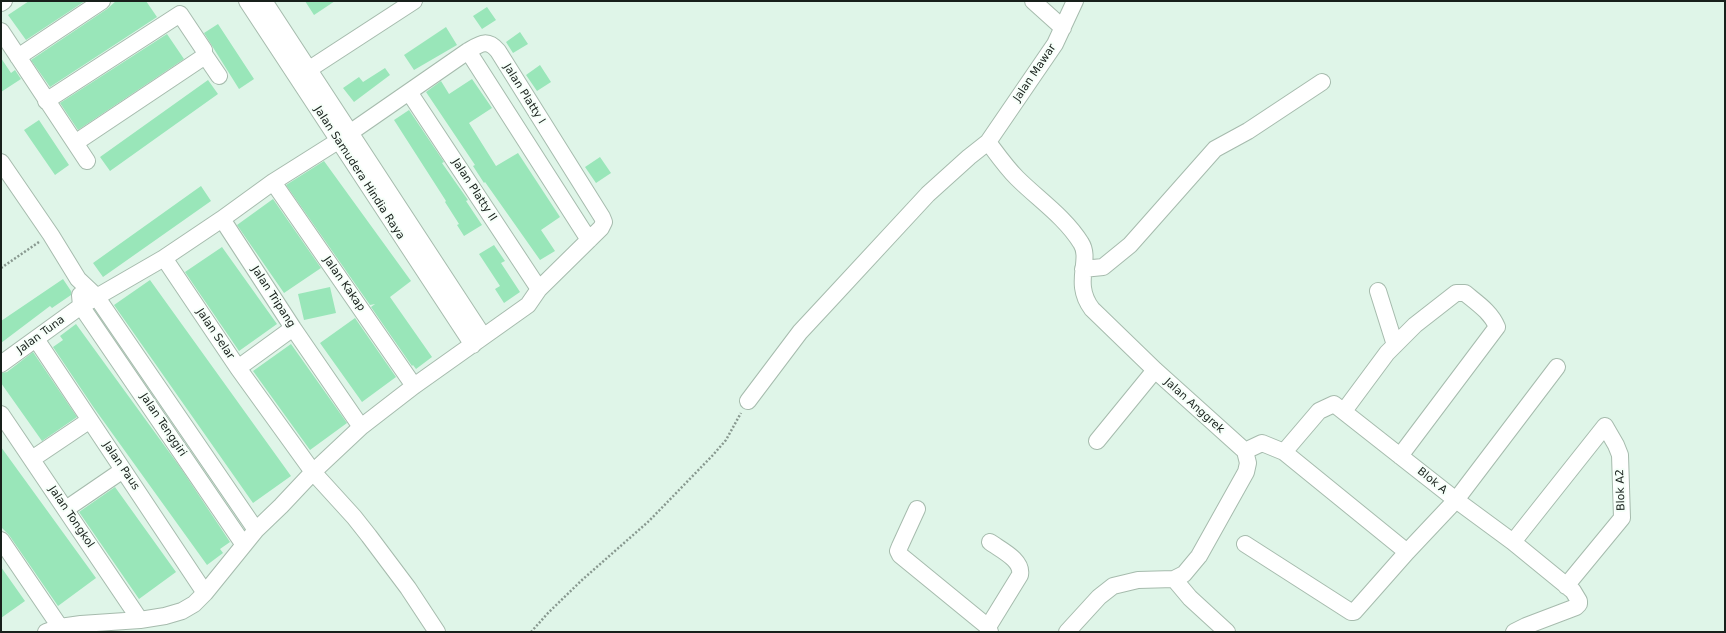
<!DOCTYPE html>
<html>
<head>
<meta charset="utf-8">
<style>
	body { margin:0 }
	#map { position:relative; width:1726px; height:633px; overflow:hidden; background:#dff5e8; font-family:"DejaVu Sans",sans-serif }
	canvas { display:block }
	.frame { position:absolute; inset:0; border:2px solid #18201b; pointer-events:none }
</style>
</head>
<body>
<div id="map">
<canvas width="1726" height="633"></canvas>
<div class="frame"></div>
</div>
<script>
const g = document.querySelector('canvas').getContext('2d');
g.lineJoin = 'round';
function fill(path, color) { g.fillStyle = color; g.fill(path, 'evenodd'); }
function strokePath(path, color, width, dash) { g.strokeStyle = color; g.lineWidth = width; g.lineCap = dash ? 'butt' : 'round'; g.setLineDash(dash || []); g.stroke(path); }
function label(font, color, halo, rows, align = 'center') {
  g.font = font + ' "DejaVu Sans",sans-serif'; g.lineWidth = 4; g.setLineDash([]); g.textBaseline = 'middle'; g.strokeStyle = halo; g.fillStyle = color; for (const [text, x, y, turn = 0] of rows) {
    g.save(); g.translate(x, y); g.rotate((+turn || 0) * Math.PI / 180); g.textAlign = isNaN(turn) ? turn : align; if (halo) g.strokeText(text, 0, 0); g.fillText(text, 0, 0); g.restore();
  }
}
const building = new Path2D(`
	M29,1H85L26,40L8,15Z
	M116,1H146L157,17L50,87L31,60L107,9Z
	M305,1H335L314,15Z
	M487,7L496,20L482,29L473,16Z
	M218,24L254,79L239,89L204,33Z
	M446,27L457,45L414,70L404,55Z
	M520,32L528,44L513,53L506,42Z
	M167,34L184,59L78,130L60,103Z
	M1,58L11,73L15,70L21,79L1,92Z
	M540,65L551,82L537,91L526,75Z
	M385,68L390,75L354,102L343,88L359,77L363,82Z
	M472,79L492,108L469,123L496,166L518,153L560,217L541,230L555,251L540,260L485,182L484,183L473,166L475,165L426,92L441,81L449,94Z
	M208,80L218,94L110,171L100,157Z
	M409,110L444,162L442,163L468,200L466,201L482,225L464,236L457,225L459,224L445,202L446,201L394,120Z
	M39,120L69,165L55,175L24,130Z
	M600,157L611,173L596,183L585,167Z
	M324,161L411,281L390,297L432,357L416,369L413,365L412,366L371,307L375,304L370,305L286,185Z
	M201,186L211,201L103,277L93,263Z
	M273,199L321,268L284,293L237,225Z
	M494,245L505,261L501,263L520,292L504,303L495,289L500,286L479,254Z
	M222,247L277,324L239,351L185,272Z
	M63,279L71,291V295L52,308L50,306L1,343V321Z
	M150,280L291,476L253,503L114,305Z
	M330,287L336,313L304,320L298,294Z
	M355,318L396,377L362,402L320,343Z
	M76,324L180,467L230,542L220,549L223,553L207,565L94,408L53,347L63,340L60,336Z
	M291,344L347,423L310,450L253,371Z
	M33,352L77,417L42,441L1,383V373L7,372Z
	M1,447L96,578L58,606L9,535L1,527Z
	M115,487L176,572L139,599L79,512Z
	M1,567L25,601L1,618Z`);
const path = new Path2D(`
	M1,268L39,242
	M531,632L548,613L582,580L649,521L713,455L726,440L741,413`);
const minor = new Path2D(`
	M247,1L473,345
	M264,1L483,336
	M1033,1L1063,28
	M1,3L4,1
	M1,31L87,161
	M468,51L589,240
	M204,54L219,76
	M18,57L102,1
	M300,77L308,70L414,1
	M409,92L539,289
	M46,101L180,14L204,50V54L202,58L75,143
	M988,142C997,154 1006,167 1017,178C1038,199 1065,217 1081,243C1092,260 1072,283 1092,309L1155,370L1245,451L1248,463L1246,472L1199,556L1184,574L1174,579L1138,580L1113,586L1099,597L1067,632
	M1,162L51,235L78,279L96,296L256,530
	M273,182L414,386
	M164,258L222,219
	M1083,269L1103,267L1130,245L1215,149L1248,131L1322,82
	M1378,291L1395,345
	M80,295L81,306L244,545
	M36,339L205,593
	M1,364L81,306L164,258L238,368L313,472L354,517L369,536L408,588L437,632
	M238,368L293,328
	M748,401L800,332L827,303L928,194L969,157L988,142L1055,44L1075,1
	M1344,411L1387,353L1415,325L1456,293H1465C1477,303 1491,312 1497,327L1400,456
	M1,414L140,620
	M1097,441L1155,370
	M1245,451L1262,443L1284,452L1407,552
	M1284,452L1319,411L1334,404L1456,500L1513,542L1573,591L1579,601V604L1576,607L1526,626L1514,632
	M32,459L90,420
	M66,509L123,470
	M917,509L900,546L898,551L900,555L988,627
	M1,540L60,627
	M990,542C1001,550 1023,560 1020,575L988,627L990,632
	M1513,542L1605,426L1616,445L1620,455L1622,518L1566,586
	M1245,544L1351,612H1354L1407,552L1456,500L1557,367
	M1174,579L1190,598L1227,632
	M46,632L60,627L81,624L140,620L165,616L182,611L194,604L205,593L256,530L281,506L313,472L361,427L414,386L528,305L539,289L601,228L604,222L602,217L498,51C487,38 480,44 468,51L338,141L273,182L222,219L293,328L361,427`);
const streetNames = [
	["Jalan Mawar",1035,73,-56],
	["Jalan Platty I",524,94,58],
	["Jalan Samudera Hindia Raya",359,173,57],
	["Jalan Platty II",474,190,57],
	["Jalan Kakap",344,284,55],
	["Jalan Tripang",273,297,57],
	["Jalan Selar",215,334,56],
	["Jalan Tuna",41,335,-36],
	["Jalan Anggrek",1194,406,42],
	["Jalan Tenggiri",163,425,56],
	["Jalan Paus",121,466,56],
	["Blok A",1432,481,39],
	["Blok A2",1621,490,-92],
	["Jalan Tongkol",71,517,56]
];
fill(building, '#99e6b9');
strokePath(minor, '#a6bbad', 18);
strokePath(path, '#88988f', 2.5, [2, 2]);
strokePath(minor, '#fff', 16);
label('11px', '#18201b', '#f6fff9', streetNames);
</script>
</body>
</html>
